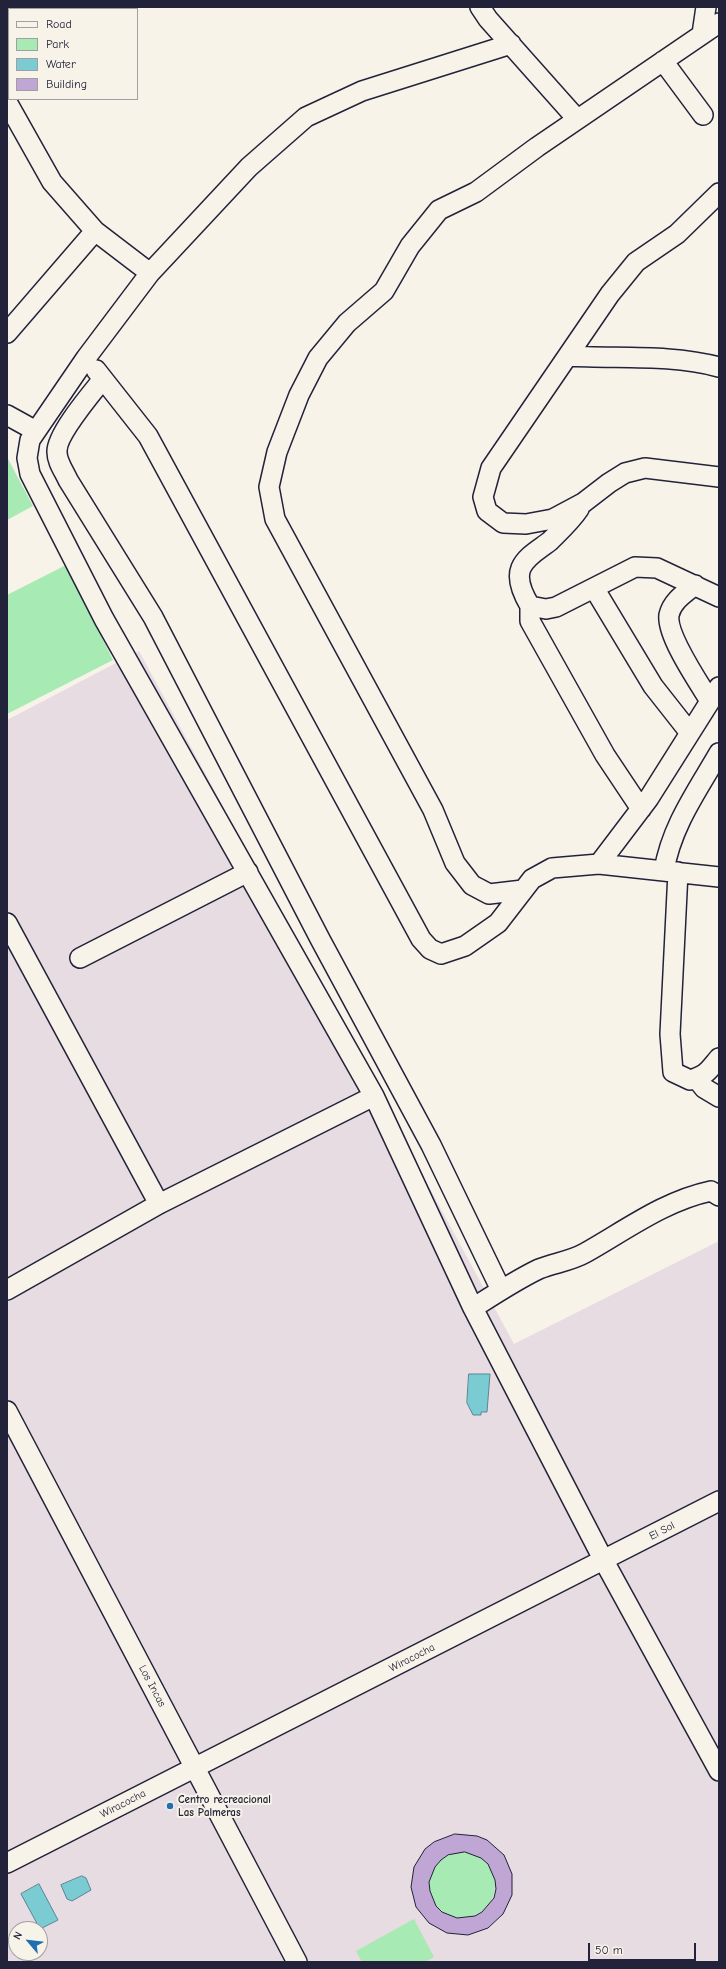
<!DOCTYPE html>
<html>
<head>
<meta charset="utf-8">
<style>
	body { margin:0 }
	#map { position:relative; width:726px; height:1969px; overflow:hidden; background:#f7f3e8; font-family:"Comic Neue",sans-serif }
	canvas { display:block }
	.frame { position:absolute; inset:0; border:8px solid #22223b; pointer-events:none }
	.legend { position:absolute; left:8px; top:8px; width:130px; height:92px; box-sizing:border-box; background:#f7f3e8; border:1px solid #a29fa3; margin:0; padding:5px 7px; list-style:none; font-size:12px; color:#22223b }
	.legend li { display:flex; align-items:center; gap:8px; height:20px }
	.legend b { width:20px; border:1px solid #a29fa3 }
	.north { position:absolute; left:8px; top:1921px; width:40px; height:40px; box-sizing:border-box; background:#f7f3e8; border:1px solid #a29fa3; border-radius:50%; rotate:298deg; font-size:11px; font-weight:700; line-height:16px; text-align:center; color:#22223b }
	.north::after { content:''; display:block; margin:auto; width:14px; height:18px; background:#1f6fb2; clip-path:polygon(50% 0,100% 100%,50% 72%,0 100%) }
	.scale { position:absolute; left:588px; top:1943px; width:108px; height:18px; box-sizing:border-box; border:2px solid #22223b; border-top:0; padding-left:5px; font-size:12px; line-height:14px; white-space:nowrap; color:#22223b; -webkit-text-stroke:3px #f7f3e8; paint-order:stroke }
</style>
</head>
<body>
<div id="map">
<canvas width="726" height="1969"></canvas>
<div class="frame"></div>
<ul class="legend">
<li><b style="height:5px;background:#f7f3e8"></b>Road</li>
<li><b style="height:11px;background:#a8eab4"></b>Park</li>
<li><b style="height:11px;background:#7acbd2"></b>Water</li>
<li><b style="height:11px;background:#c0a6d4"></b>Building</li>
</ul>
<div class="north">N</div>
<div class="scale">50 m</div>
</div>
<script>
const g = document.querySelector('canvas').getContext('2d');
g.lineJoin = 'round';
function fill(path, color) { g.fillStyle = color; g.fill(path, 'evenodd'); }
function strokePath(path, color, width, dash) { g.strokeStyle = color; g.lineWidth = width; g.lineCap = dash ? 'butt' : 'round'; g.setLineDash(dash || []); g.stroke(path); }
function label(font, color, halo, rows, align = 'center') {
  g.font = font + ' "Comic Neue",sans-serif'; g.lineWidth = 4; g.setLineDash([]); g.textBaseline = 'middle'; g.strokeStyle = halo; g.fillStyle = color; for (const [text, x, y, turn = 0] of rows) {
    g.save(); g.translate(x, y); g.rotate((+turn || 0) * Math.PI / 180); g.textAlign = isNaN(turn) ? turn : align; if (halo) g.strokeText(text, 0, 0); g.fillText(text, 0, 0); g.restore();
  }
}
const built = new Path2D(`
	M139,651L514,1344L719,1241V1962H7V720ZM16,1929H40V1953H16Z`);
const green = new Path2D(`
	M7,457L33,506L7,520Z
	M66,565L113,660L7,714V595Z
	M429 1885a33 33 0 1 1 66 0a33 33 0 1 1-66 0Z
	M414,1919L434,1957L425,1962H362L356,1951Z`);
const water = new Path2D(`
	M469,1374H490L487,1412H481V1415H473L467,1403Z
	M82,1876L86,1878L91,1890L72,1901L67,1899L61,1885Z
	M39,1884L58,1920L40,1929L21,1894Z`);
const building = new Path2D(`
	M455,1834L477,1836L487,1840L504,1855L512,1874V1895L503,1914L488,1928L468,1935L447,1933L429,1923L416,1907L411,1887L414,1867L425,1849L434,1842ZM465,1852L481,1858L488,1864L495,1880L496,1889L494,1898L482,1912L475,1916L457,1918L442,1912L436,1906L430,1891L429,1882L435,1867L441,1860L448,1855Z`);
const minor = new Path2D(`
	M480,7L488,19L577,119
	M35,9L36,7
	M702,34L706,7
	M7,37L9,36
	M511,44L362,91L306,117L249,167L150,273L86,358L30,440L27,458L30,474L104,619L374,1096L473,1308L604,1561L719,1771
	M663,61L703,115
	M7,102L52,182L95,231
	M719,193L677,234L636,262L610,294L491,468L483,497L487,511L503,523L526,524L553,519L583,503L609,483L625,473L645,468L719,477
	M7,333L95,231L150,273
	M568,356C618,359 670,354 719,367
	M96,370L148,436L421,939L430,949L441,954L465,946L498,923L532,879L552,868L599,864L719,877
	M103,379C91,394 56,435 57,452C57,462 64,471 68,480L153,617L320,939L431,1145L501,1290
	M7,415L36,431
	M579,509C571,521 560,531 550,541C540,549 526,556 521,568C516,580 524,596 530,606L546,609L556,607L635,567L657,568L719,597
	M695,585C685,593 672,601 669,615C666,635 699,683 710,701
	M594,588L653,686L690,733
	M530,606V621L605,755L641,809
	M599,864L649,798L719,687
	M664,871C671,827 697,791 719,753
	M678,872L670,1034L673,1072L690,1080C707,1075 708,1071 719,1058
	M523,890L489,894L472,885L455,863L433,810L275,519L269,487L277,452L299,395L318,358L347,323L384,291L410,246L439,210L476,192L537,147L719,23
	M7,923L159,1204
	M80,958L248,872
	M696,1078L704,1088L719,1097
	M7,1290L159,1204L374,1096
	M473,1308C495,1294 516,1280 539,1269C554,1263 571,1261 585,1253C626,1230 664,1201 711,1191L719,1196
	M7,1411L297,1962
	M7,1863L719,1501`);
const markers = [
	[170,1806,4,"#1f6fb2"]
];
const streetNames = [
	["El Sol",662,1531,-27],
	["Wiracocha",412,1658,-27],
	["Los Incas",152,1686,62],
	["Wiracocha",123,1804,-27]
];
const poiNames = [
	["Centro recreacional",178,1800],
	["Las Palmeras",178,1813]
];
fill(built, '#e6dce2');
fill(green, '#a8eab4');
fill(water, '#7acbd2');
strokePath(water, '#578796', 1);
fill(building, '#c0a6d4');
strokePath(building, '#22223b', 1);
strokePath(minor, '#22223b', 22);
strokePath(minor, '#f7f3e8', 19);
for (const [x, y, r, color] of markers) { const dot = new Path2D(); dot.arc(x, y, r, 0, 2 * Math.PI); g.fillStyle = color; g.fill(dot); strokePath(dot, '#f7f3e8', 1.5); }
label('11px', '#22223b', '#f7f3e8', streetNames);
label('bold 11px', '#22223b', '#f7f3e8', poiNames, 'left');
</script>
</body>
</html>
